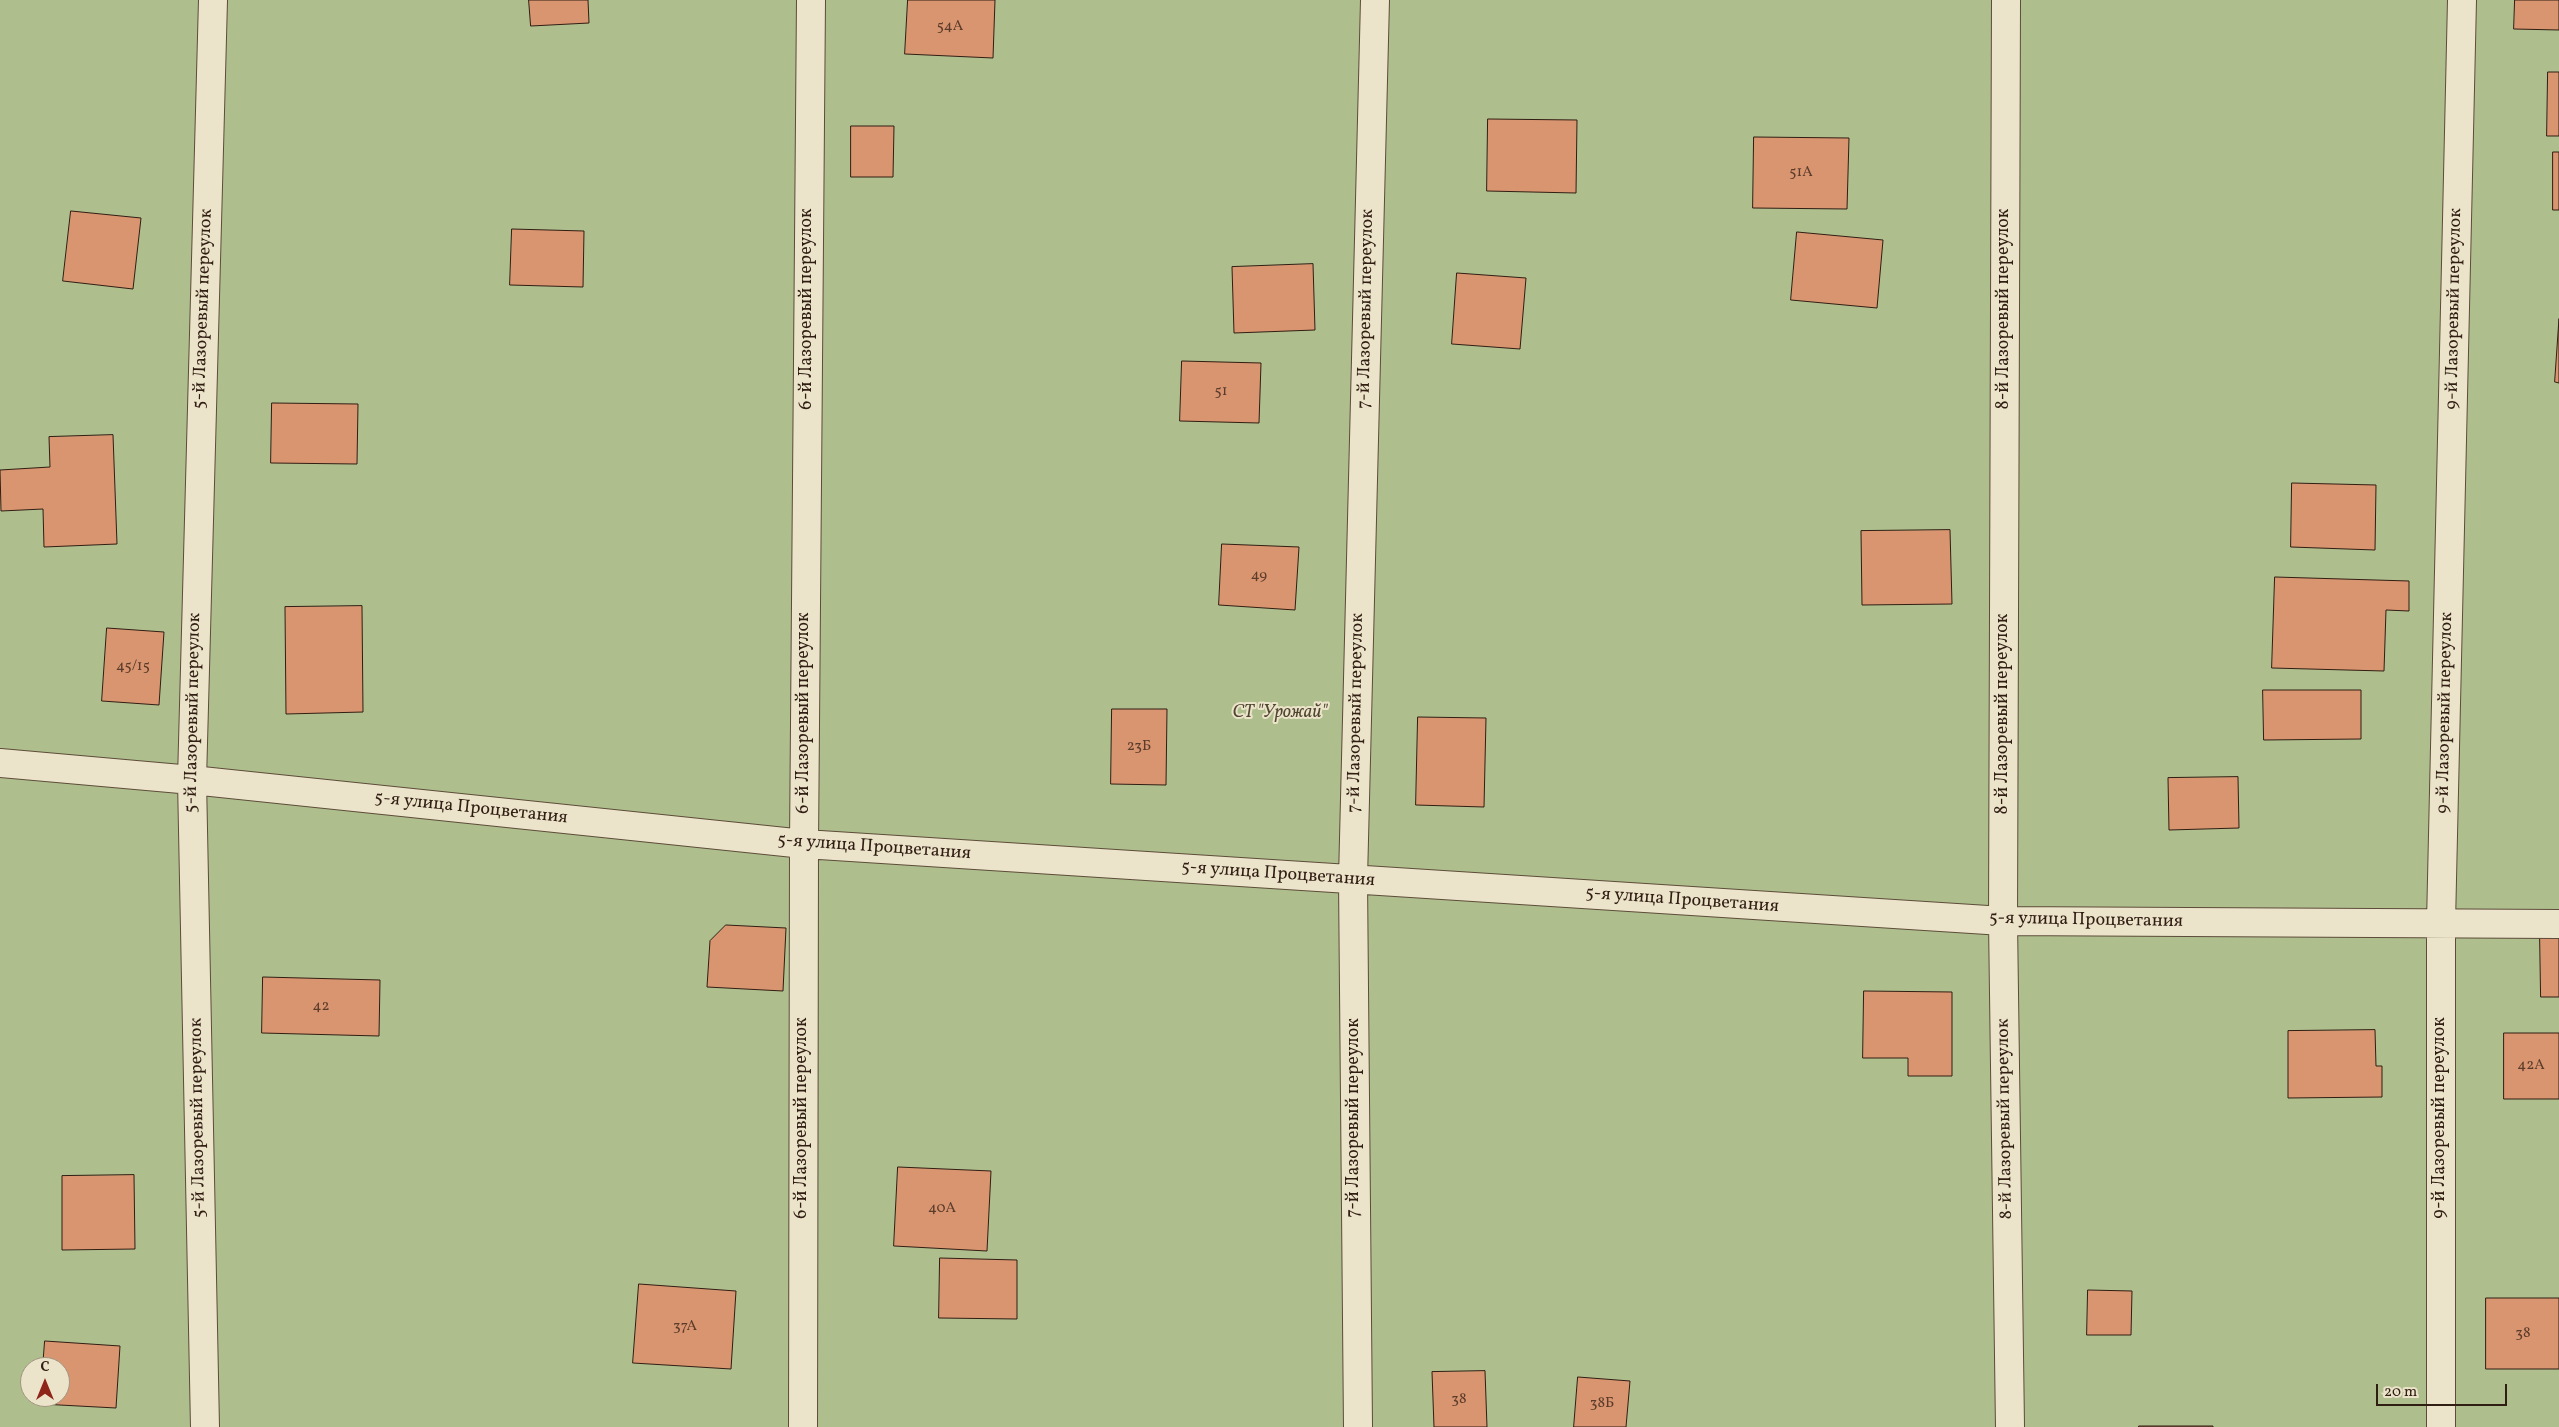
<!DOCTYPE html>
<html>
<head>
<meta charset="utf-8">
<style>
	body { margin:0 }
	#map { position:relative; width:2559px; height:1427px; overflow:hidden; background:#e1d5ad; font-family:Vollkorn,serif }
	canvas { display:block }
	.north { position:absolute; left:20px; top:1357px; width:50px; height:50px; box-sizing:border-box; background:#ece4ca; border:1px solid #a19581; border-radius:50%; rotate:0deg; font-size:14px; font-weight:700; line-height:20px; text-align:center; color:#311e13 }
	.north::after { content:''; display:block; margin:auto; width:18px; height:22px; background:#8f2418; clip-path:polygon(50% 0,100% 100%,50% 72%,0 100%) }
	.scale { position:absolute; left:2376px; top:1384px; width:131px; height:22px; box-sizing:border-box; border:2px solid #311e13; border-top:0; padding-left:6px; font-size:15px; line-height:18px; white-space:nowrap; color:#311e13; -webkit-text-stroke:4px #ece4ca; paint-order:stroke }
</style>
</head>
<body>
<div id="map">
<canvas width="2559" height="1427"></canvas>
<div class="north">С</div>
<div class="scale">20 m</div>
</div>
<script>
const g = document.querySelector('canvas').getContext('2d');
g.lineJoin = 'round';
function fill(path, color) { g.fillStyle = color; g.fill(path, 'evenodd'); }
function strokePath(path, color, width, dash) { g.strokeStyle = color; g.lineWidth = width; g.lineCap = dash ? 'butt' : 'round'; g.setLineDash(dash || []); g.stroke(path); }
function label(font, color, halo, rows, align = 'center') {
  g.font = font + ' Vollkorn,serif'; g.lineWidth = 4; g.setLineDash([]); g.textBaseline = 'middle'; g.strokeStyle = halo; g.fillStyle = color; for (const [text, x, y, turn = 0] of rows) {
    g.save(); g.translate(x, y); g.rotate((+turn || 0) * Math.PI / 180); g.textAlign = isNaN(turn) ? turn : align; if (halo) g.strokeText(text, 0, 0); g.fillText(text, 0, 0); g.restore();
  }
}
const green = new Path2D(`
	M0,0H2559V1427H0ZM30,1367H60V1397H30Z`);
const building = new Path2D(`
	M529,0H588L589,23L531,26Z
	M908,0H995L993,58L905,54Z
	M2515,0H2559V30L2514,29Z
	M2548,72H2559V136H2547Z
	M1488,119L1577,120L1576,193L1487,191Z
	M851,126H894L893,177H851Z
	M1754,137L1849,138L1847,209L1753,208Z
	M2553,152H2559V210H2553Z
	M71,211L141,218L133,289L63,281Z
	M512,229L584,231L583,287L510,285Z
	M1797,232L1883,240L1877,308L1791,300Z
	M1313,264L1315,330L1234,333L1232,267Z
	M1457,273L1526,278L1520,349L1452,344Z
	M2559,319V383L2555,382Z
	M1182,361L1261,363L1259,423L1180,421Z
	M272,403L358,404L357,464L271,463Z
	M113,435L117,544L44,547L43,509L1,511L0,470L50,467L49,437Z
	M2292,483L2376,485L2375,550L2291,547Z
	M1950,530L1952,604L1862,605L1861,531Z
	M1222,544L1299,547L1295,610L1219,605Z
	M2275,577L2409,581V611L2386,610L2384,671L2272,668Z
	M362,606L363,712L286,714L285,607Z
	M107,628L164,632L159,705L102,701Z
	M2263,690H2361V739L2264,740Z
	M1112,709H1167L1166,785L1111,784Z
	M1418,717L1486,718L1484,807L1416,805Z
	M2238,777L2239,828L2169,830L2168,778Z
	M726,925L786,928L783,991L707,987L710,941Z
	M2540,936H2559V997H2541Z
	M263,977L380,980L379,1036L262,1033Z
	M1864,991L1952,992V1076H1908V1058H1863Z
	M2375,1030L2376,1066H2382V1097L2288,1098V1031Z
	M2504,1033H2559V1099H2504Z
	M898,1167L991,1171L987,1251L894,1246Z
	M134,1175L135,1249L62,1250V1176Z
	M940,1258L1017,1260V1319L939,1318Z
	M639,1284L736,1291L731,1369L633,1363Z
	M2088,1290L2132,1291L2131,1335H2087Z
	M2486,1298H2559V1369H2486Z
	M45,1341L120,1346L116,1408L41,1404L42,1397H60V1367H43Z
	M1485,1371L1487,1427H1434L1432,1372Z
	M1578,1377L1630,1381L1626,1427H1574Z
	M2139,1426H2213V1427H2139Z`);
const minor = new Path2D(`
	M2006,0L2003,921L2010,1427
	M0,763L192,780L804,844L2003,921L2559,924
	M205,1427L192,780L213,0
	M803,1427L804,844L811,0
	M1358,1427L1353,879L1375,0
	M2441,1427V923L2462,0`);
const numberNames = [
	["54А",950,27],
	["51А",1801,173],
	["51",1221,392],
	["49",1259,576],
	["45/15",133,667],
	["23Б",1139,747],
	["42",321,1007],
	["42А",2531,1066],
	["40А",942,1209],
	["37А",685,1327],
	["38",2523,1334],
	["38",1459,1400],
	["38Б",1602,1404]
];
const streetNames = [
	["5-й Лазоревый переулок",204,309,-88],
	["6-й Лазоревый переулок",808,309,-90],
	["7-й Лазоревый переулок",1367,309,-89],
	["8-й Лазоревый переулок",2005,309,-90],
	["9-й Лазоревый переулок",2455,309,-89],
	["5-й Лазоревый переулок",194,713,-89],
	["6-й Лазоревый переулок",805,713,-90],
	["7-й Лазоревый переулок",1357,713,-89],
	["9-й Лазоревый переулок",2446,713,-89],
	["8-й Лазоревый переулок",2004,714,-90],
	["5-я улица Процветания",471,809,6],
	["5-я улица Процветания",874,848,4],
	["5-я улица Процветания",1278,875,4],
	["5-я улица Процветания",1682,901,4],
	["5-я улица Процветания",2086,921,1],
	["5-й Лазоревый переулок",199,1118,-91],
	["6-й Лазоревый переулок",803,1118,-90],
	["7-й Лазоревый переулок",1355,1118,-90],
	["9-й Лазоревый переулок",2441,1118,-90],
	["8-й Лазоревый переулок",2006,1119,-91]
];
const parkNames = [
	["СТ \"Урожай\"",1280,714]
];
fill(green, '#aebe8d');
fill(building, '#d99470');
strokePath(building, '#311e13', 1);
strokePath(minor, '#5d4c3a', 30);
strokePath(minor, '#ece4ca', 28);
label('15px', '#5b3c2a', null, numberNames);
label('18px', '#311e13', '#ece4ca', streetNames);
label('italic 18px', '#504632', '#ece4ca', parkNames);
</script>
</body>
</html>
